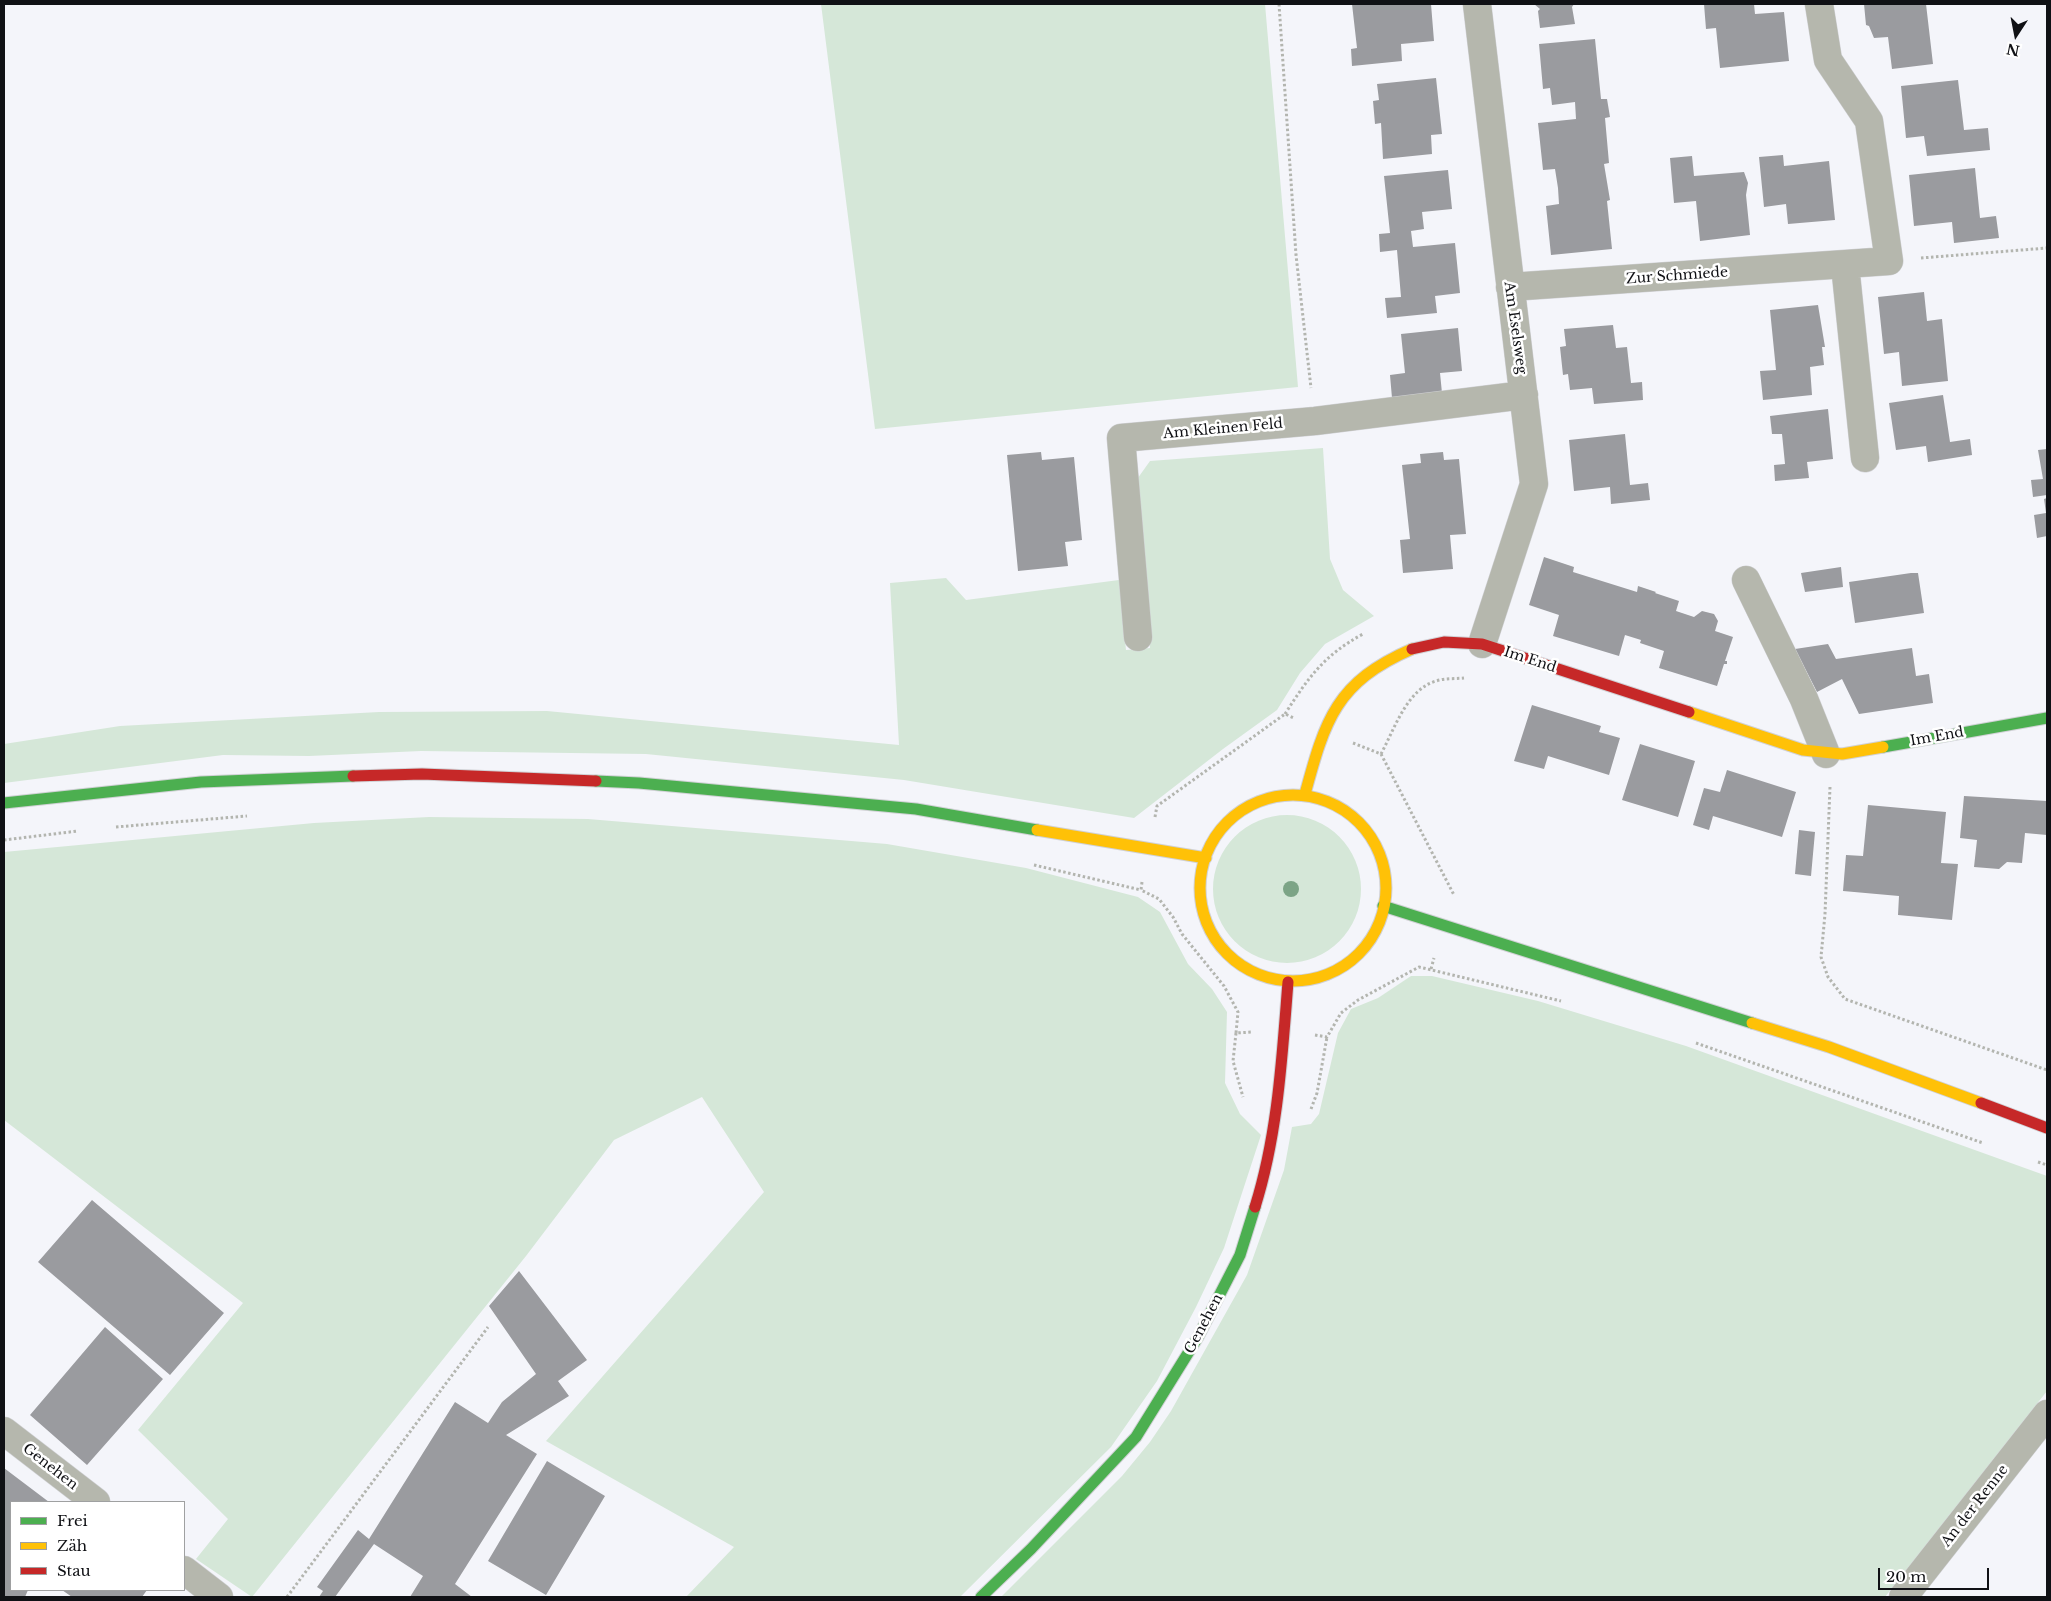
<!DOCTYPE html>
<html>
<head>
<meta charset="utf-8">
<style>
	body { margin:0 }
	#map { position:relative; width:2051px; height:1601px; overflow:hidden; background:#f4f5fa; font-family:"Libre Baskerville",serif }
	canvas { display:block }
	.frame { position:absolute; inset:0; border:5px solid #101115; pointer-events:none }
	.legend { position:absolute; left:10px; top:1501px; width:175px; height:90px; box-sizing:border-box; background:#fff; border:1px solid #9fa0a1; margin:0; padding:6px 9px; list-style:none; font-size:15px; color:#101115 }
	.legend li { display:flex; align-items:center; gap:10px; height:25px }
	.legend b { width:25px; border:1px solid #9fa0a1 }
	.north { position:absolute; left:1991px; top:10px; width:50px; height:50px; -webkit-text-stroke:4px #fff; paint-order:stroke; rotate:191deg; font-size:14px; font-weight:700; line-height:20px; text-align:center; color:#101115 }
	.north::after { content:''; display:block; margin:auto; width:18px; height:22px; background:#101115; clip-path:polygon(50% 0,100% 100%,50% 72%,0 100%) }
	.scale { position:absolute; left:1878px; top:1568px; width:111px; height:22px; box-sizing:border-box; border:2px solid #101115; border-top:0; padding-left:6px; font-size:15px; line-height:18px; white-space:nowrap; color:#101115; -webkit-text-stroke:4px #fff; paint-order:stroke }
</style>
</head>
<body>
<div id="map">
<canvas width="2051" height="1601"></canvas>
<div class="frame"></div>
<ul class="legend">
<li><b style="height:6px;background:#4caf50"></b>Frei</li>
<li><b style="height:6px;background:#ffc107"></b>Zäh</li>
<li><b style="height:6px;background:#c62828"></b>Stau</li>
</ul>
<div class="north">N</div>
<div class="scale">20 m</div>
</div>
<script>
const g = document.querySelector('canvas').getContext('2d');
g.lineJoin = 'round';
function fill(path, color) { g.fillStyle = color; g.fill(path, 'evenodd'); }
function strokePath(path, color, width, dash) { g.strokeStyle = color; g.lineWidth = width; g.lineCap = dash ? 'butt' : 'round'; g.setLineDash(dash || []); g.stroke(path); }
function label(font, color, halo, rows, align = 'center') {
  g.font = font + ' "Libre Baskerville",serif'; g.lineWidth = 5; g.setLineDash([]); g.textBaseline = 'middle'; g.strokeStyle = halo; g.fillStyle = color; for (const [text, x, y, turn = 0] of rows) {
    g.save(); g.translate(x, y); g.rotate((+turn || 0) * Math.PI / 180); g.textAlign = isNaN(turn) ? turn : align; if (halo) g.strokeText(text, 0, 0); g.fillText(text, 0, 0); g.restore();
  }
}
const green = new Path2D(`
	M821,4H1265L1298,387L875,429Z
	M1323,448L1330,559L1343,590L1374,616L1325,644L1300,673L1277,710L1223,749L1134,818L904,780L646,754L421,751L309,756L223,755L4,783V744L120,726L379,712L547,711L899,745L890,583L946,578L966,600L1119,580L1126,650L1150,648L1135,482L1150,461Z
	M1213 889a74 74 0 1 1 148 0a74 74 0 1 1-148 0Z
	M429,817L588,819L887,844L1026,868L1138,897L1160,912L1188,964L1212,989L1227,1012L1225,1083L1240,1114L1261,1135L1224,1248L1196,1307L1157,1381L1111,1447L960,1597H686L734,1547L546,1441L764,1192L702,1097L614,1140L526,1256L252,1597L196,1559L228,1519L138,1430L243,1303L4,1120V852L314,823Z
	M1411,976H1432L1538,1001L1686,1046L2047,1176V1391L1885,1597H1001L1122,1476L1150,1442L1171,1411L1247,1275L1284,1170L1292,1127L1311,1124L1319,1114L1338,1033L1351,1009L1378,998Z`);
const building = new Path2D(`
	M1352,4H1431L1434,41L1401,44L1402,61L1352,66L1351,49L1357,48Z
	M1534,4H1574L1572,7L1575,24L1540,28L1538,11L1540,9Z
	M1704,4H1754L1755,14L1784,12L1789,61L1720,68L1716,28L1706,29Z
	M1864,4H1926L1933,64L1892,69L1888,37L1874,38L1869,26L1866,25Z
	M1595,39L1601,99H1607L1610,117L1605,118L1609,163L1604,164L1610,200L1607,201L1612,249L1551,255L1546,206L1559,204L1558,188L1555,169L1543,170L1538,123L1576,119L1575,102L1552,105L1550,88L1543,89L1539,44Z
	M1436,78L1442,134L1431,135L1432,154L1383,159L1381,123L1375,124L1373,101L1379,100L1377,84Z
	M1958,80L1964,130L1988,128L1990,150L1927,156L1924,136L1906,138L1901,86Z
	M1783,155L1784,166L1829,161L1835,220L1788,224L1786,204L1764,207L1759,157Z
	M1692,156L1694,176L1744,172L1748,183L1746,195L1750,235L1700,241L1696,201L1674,203L1670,158Z
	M1975,168L1980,218L1996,216L1999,238L1954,243L1952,222L1914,226L1909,175Z
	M1448,170L1452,209L1422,212L1424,229L1411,231L1413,247L1455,243L1460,293L1435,296L1437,313L1387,318L1385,298L1401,297L1397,250L1380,252L1379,234L1390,233L1384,176Z
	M1924,292L1927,321L1942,319L1948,381L1902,386L1899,352L1884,354L1878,297Z
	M1818,305L1825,347H1822L1824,365L1810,367L1812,395L1763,400L1760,371L1776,370L1770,310Z
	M1613,325L1616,348L1627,347L1631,383L1642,382L1643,400L1594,404L1592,388L1570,390L1568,374L1563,375L1560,347L1566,346L1564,329Z
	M1458,328L1462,371L1440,373L1442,393L1392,398L1390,375L1405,373L1401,334Z
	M1943,395L1950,442L1970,439L1972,455L1928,462L1926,446L1896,450L1889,403Z
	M1828,409L1833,459L1807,462L1809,478L1775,481L1774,465L1785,464L1782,434H1772L1770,416Z
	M1625,434L1630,485L1648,483L1650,500L1611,504L1610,487L1574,491L1569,440Z
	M2047,449V495L2033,497L2031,480L2043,479L2038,450Z
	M1041,452L1042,460L1074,457L1082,540L1065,542L1068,566L1018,571L1007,455Z
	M1443,452L1444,460L1459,459L1466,534L1450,535L1453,569L1403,573L1400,540L1410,539L1402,465L1421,463L1420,454Z
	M2047,498V536L2037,538L2034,515L2046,513L2044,499Z
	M1544,557L1574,567L1573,572L1637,592L1638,586L1656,592L1655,593L1679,601L1676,611L1694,617L1702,611L1714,614L1718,621L1715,631L1733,637L1725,661H1727V664H1724L1717,686L1659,668L1664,651L1640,643L1641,640L1625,635L1619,656L1553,636L1559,615L1529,605Z
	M1841,567L1843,587L1805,592L1801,573Z
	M1911,573H1918L1924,613L1855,623L1849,582Z
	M1828,644L1836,659L1912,648L1916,676L1929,674L1933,703L1859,714L1842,679L1817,692L1795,649Z
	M1532,705L1601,726L1599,732L1620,738L1609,775L1548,756L1544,769L1514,761Z
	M1640,744L1695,761L1678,817L1622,800Z
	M1727,770L1796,792L1782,837L1713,816L1709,830L1693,825L1704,788L1720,792Z
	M1964,796L2047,801V835L2025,833L2022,863L2007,862L1999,869L1974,867L1977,840L1960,838Z
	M1868,805L1946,812L1941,863L1958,864L1952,920L1898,915L1899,896L1843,891L1846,855L1863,856Z
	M1799,830L1815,832L1811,876L1795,874Z
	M92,1200L224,1313L170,1375L38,1262Z
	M519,1271L587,1360L558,1381L569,1396L506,1435L537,1454L455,1584L472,1597H410L423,1576L374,1544L335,1597H319L323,1591L317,1587L358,1530L369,1539L455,1402L488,1423L502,1402L536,1374L489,1306Z
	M105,1327L163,1379L87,1465L30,1415Z
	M547,1461L605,1496L546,1595L488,1561Z
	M4,1468L49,1502H11V1590H28L25,1597H4Z
	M62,1590H147L142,1597H72Z`);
const path = new Path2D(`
	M1279,4L1296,255L1311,388
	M1921,258L2047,248
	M1285,714C1308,678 1324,655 1363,634
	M1353,743L1381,754L1454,895
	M1381,754C1394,730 1407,689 1436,681C1445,678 1455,679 1464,678
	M1830,787L1825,914L1821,957L1828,977L1845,999L2047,1070
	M1155,817L1157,806L1285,714L1294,718
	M116,827L247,816
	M4,840L78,831
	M1034,865L1141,890
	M1142,882L1141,890L1159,899L1173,917L1182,934L1224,986L1238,1012L1236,1033L1252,1032
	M1431,969L1434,958
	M1236,1033L1233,1061L1243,1097
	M1315,1035L1327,1037L1341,1013L1358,1000L1419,967L1561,1001
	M1696,1043L1983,1143
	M1311,1109L1317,1093L1327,1037
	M2038,1162L2047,1165
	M287,1597L488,1327`);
const street = new Path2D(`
	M1477,4L1534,484L1482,644
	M1845,265L1865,458
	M1510,287L1889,261L1869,121L1828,60L1819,4
	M1746,580L1804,699L1826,754
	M1138,637L1121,438L1315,421L1524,395
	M4,1431L96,1502
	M184,1570L219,1597
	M1903,1597L2047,1414`);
const fast = new Path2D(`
	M1883,747L2047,718
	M596,781L639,783L916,809L1037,830
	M4,803L201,782L353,776
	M1383,906L1752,1023
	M981,1597L1031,1549L1136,1437L1198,1337L1240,1255L1255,1207`);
const slow = new Path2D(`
	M1689,712L1803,750L1842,754L1883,747
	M1305,794C1325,720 1336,682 1412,649
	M1200 888a93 93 0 1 1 186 0a93 93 0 1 1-186 0Z
	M1037,830L1206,858
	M1752,1023L1829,1047L1981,1103`);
const jam = new Path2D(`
	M1412,649L1444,642L1482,644L1689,712
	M353,776L422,774L596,781
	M1981,1103L2047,1128
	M1255,1207C1278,1134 1282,1057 1288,982`);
const trees = [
	[1291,889]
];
const streetNames = [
	["Zur Schmiede",1677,276,-4],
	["Am Eselsweg",1515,328,82],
	["Am Kleinen Feld",1223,429,-5],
	["Im End",1530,660,18],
	["Im End",1937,737,-10],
	["Genehen",1204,1324,-62],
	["Genehen",50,1467,38],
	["An der Renne",1975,1506,-52]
];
fill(green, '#d5e7d8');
fill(building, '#9a9b9f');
strokePath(street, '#d0d1d5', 29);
strokePath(fast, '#d0d1d5', 13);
strokePath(slow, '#d0d1d5', 13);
strokePath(jam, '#d0d1d5', 13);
strokePath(path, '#b3b5af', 3, [2.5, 2.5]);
strokePath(street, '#b5b7ad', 28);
strokePath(fast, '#4caf50', 11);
strokePath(slow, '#ffc107', 11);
strokePath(jam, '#c62828', 11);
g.fillStyle = '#7ca486';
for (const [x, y] of trees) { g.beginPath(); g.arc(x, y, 8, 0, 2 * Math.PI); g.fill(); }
label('14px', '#101115', '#fff', streetNames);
</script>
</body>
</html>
